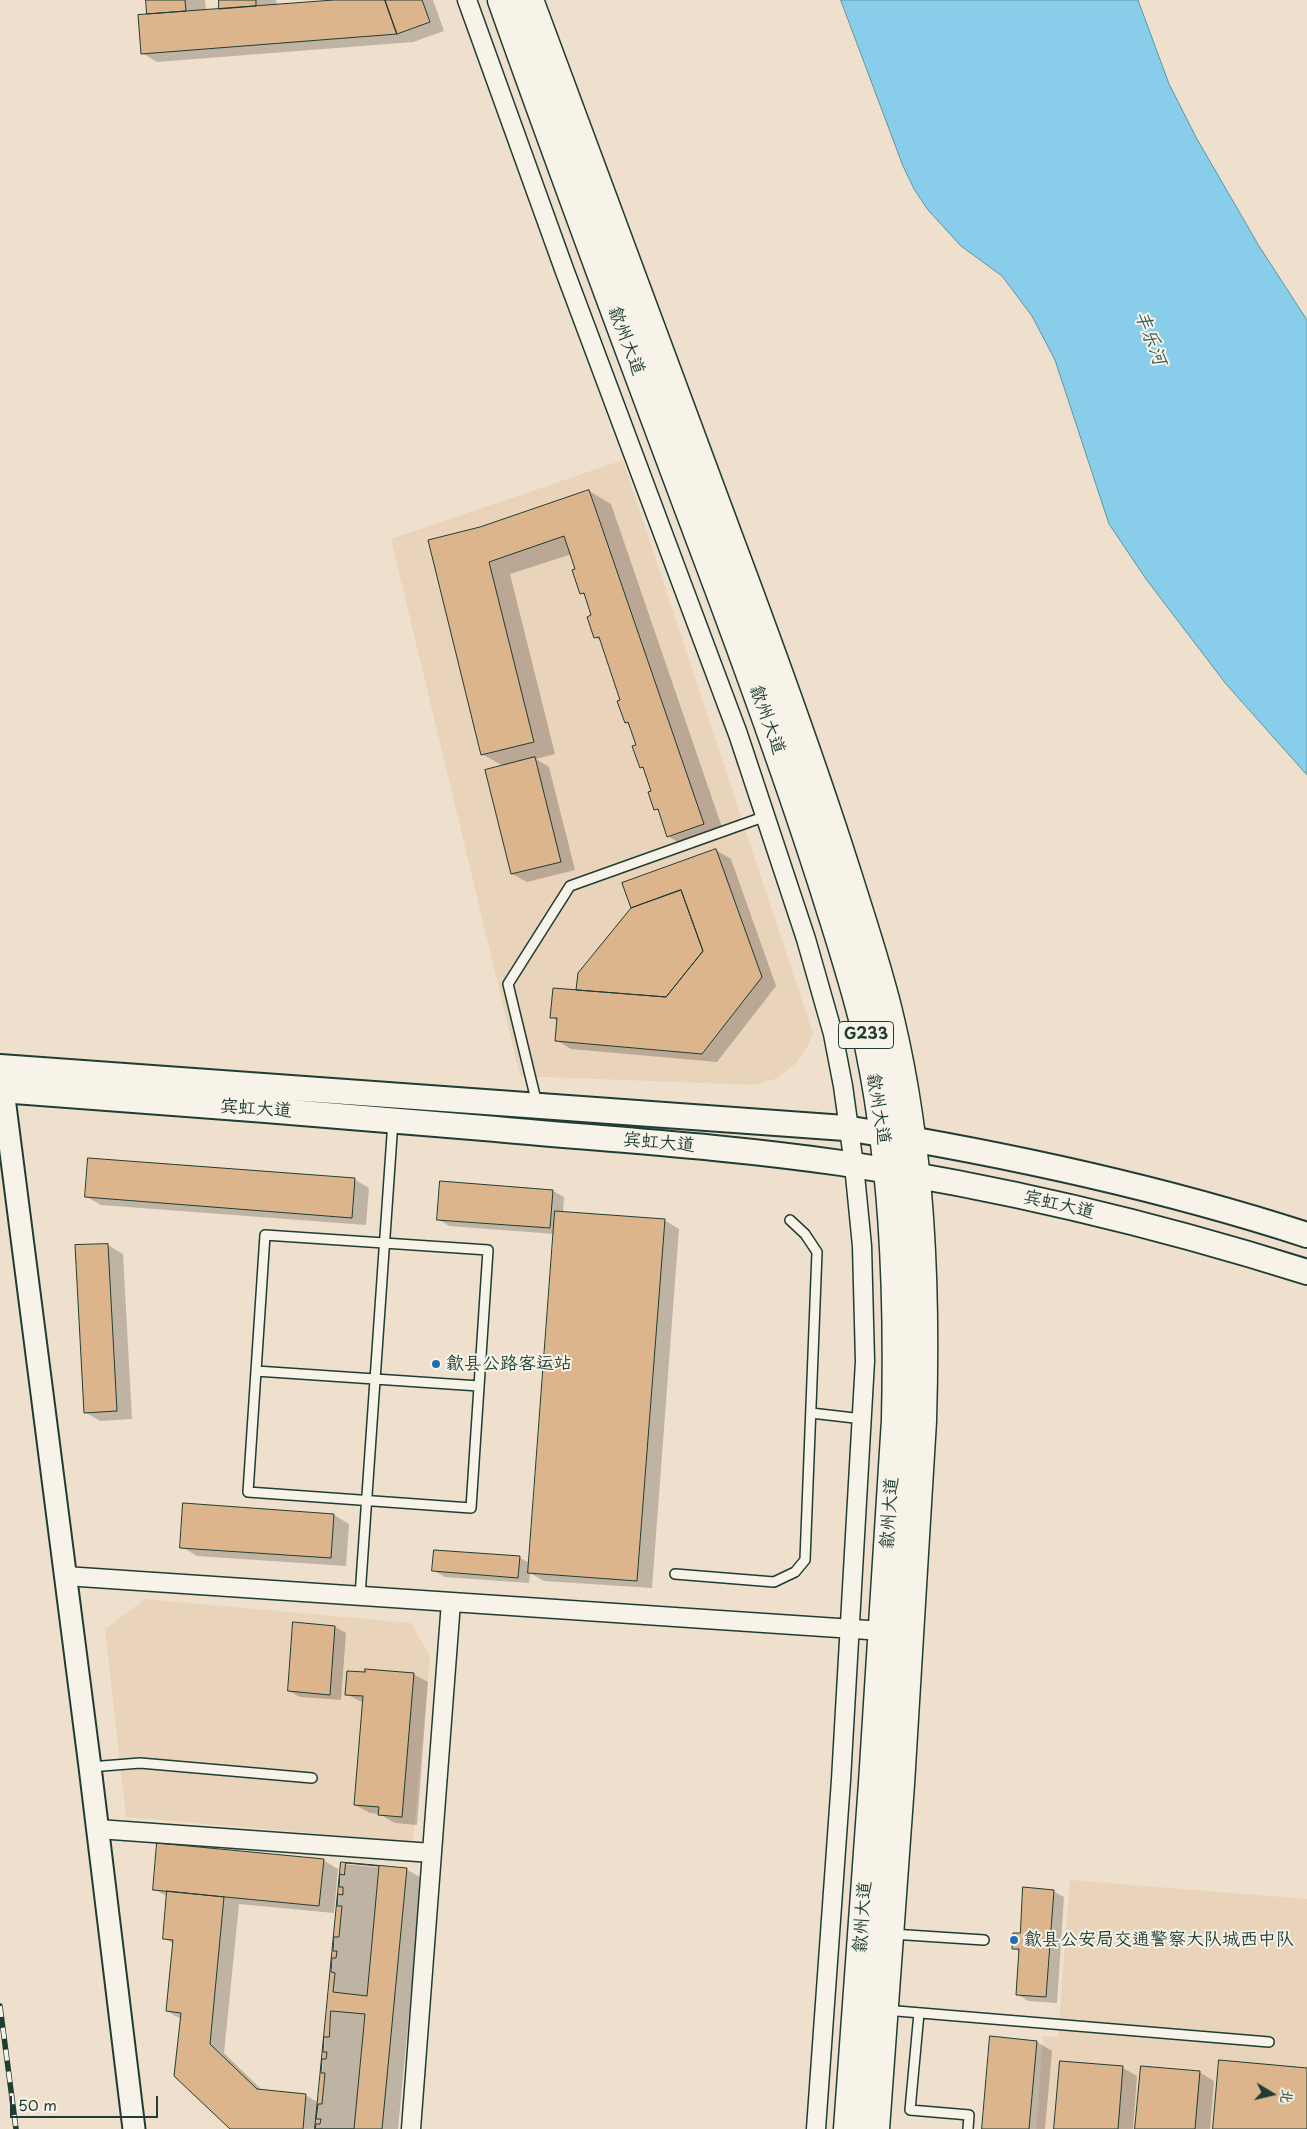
<!DOCTYPE html>
<html>
<head>
<meta charset="utf-8">
<style>
	body { margin:0 }
	#map { position:relative; width:1307px; height:2129px; overflow:hidden; background:#efe0cd; font-family:"Playpen Sans","LXGW WenKai TC",sans-serif }
	canvas { display:block }
	.north { position:absolute; left:1247px; top:2069px; width:50px; height:50px; -webkit-text-stroke:4px #f7f3e8; paint-order:stroke; rotate:99deg; font-size:14px; font-weight:700; line-height:20px; text-align:center; color:#1f3d34 }
	.north::after { content:''; display:block; margin:auto; width:18px; height:22px; background:#1f3d34; clip-path:polygon(50% 0,100% 100%,50% 72%,0 100%) }
	.scale { position:absolute; left:10px; top:2096px; width:148px; height:22px; box-sizing:border-box; border:2px solid #1f3d34; border-top:0; padding-left:6px; font-size:15px; line-height:18px; white-space:nowrap; color:#1f3d34; -webkit-text-stroke:4px #f7f3e8; paint-order:stroke }
</style>
</head>
<body>
<div id="map">
<canvas width="1307" height="2129"></canvas>
<div class="north">北</div>
<div class="scale">50 m</div>
</div>
<script>
const g = document.querySelector('canvas').getContext('2d');
g.lineJoin = 'round';
function fill(path, color) { g.fillStyle = color; g.fill(path, 'evenodd'); }
function strokePath(path, color, width, dash) { g.strokeStyle = color; g.lineWidth = width; g.lineCap = dash ? 'butt' : 'round'; g.setLineDash(dash || []); g.stroke(path); }
function label(font, color, halo, rows, align = 'center') {
  g.font = font + ' "Playpen Sans","LXGW WenKai TC",sans-serif'; g.lineWidth = 4; g.setLineDash([]); g.textBaseline = 'middle'; g.strokeStyle = halo; g.fillStyle = color; for (const [text, x, y, turn = 0] of rows) {
    g.save(); g.translate(x, y); g.rotate((+turn || 0) * Math.PI / 180); g.textAlign = isNaN(turn) ? turn : align; if (halo) g.strokeText(text, 0, 0); g.fillText(text, 0, 0); g.restore();
  }
}
const built = new Path2D(`
	M623,460L813,1034L808,1046L794,1065L775,1079L755,1085L520,1076L391,539Z
	M145,1599L411,1623L430,1656L413,1842L126,1817L105,1629Z
	M1070,1880L1307,1899V2129H1036L1043,2036L1058,2037Z`);
const water = new Path2D(`
	M841,0H1138L1169,84L1197,139L1259,246L1307,320V775L1226,684L1146,579L1109,524L1055,360L1032,316L1002,276L961,246L928,210L914,189L903,166Z`);
const shadow = new Path2D(`
	M147,0H205L206,11L221,10L220,0H276L277,6L351,0H433L444,31L413,42L157,62L142,53L148,15Z
	M589,491L611,504L725,836L690,849L668,836L660,811L655,809L653,792L645,770L641,767L637,746L630,725L626,723L622,701L601,641L595,637L593,616L586,596L581,593L577,570L572,554L510,574L555,754L536,759L549,767L575,870L527,882L512,874L503,766L482,754L481,528Z
	M716,850L731,859L776,986L717,1062L571,1049L556,1040L558,1021L552,1017Z
	M354,1179L369,1188L366,1225L101,1205L87,1197Z
	M441,1182L553,1191L564,1197L563,1213L664,1220L679,1229L652,1588L544,1581L530,1573L529,1583L445,1577L434,1571L435,1551L520,1558L530,1563L555,1234L449,1226L438,1219Z
	M108,1245L123,1254L132,1419L100,1421L85,1412Z
	M334,1515L349,1524L346,1566L197,1556L182,1547Z
	M335,1627L346,1633L341,1700L300,1697L289,1691Z
	M366,1674H413L428,1682L417,1825L395,1823L379,1814L370,1813L355,1805L364,1703L346,1694Z
	M323,1860L338,1869L334,1913L239,1904L224,2053L263,2091L305,2095L319,2103L342,1864L407,1870L422,1878L398,2129H232L181,2019L167,2011L174,1944L164,1938L168,1897L154,1889Z
	M1053,1891L1064,1897L1057,2003L1028,2001L1017,1994L1020,1952L1014,1948Z
	M991,2038L1037,2042L1052,2051L1045,2129H983Z
	M1123,2068L1137,2076L1133,2129H1055Z
	M1199,2072L1214,2081L1210,2129H1136Z`);
const building = new Path2D(`
	M146,0H185L186,11L147,14Z
	M219,0H256V6L219,9Z
	M334,0H385L397,34L141,54L138,15Z
	M385,0H422L430,22L397,34Z
	M589,490L704,824L667,837L658,809L654,810L648,792L651,791L643,767L640,768L632,746L636,745L628,722L625,723L617,701L620,700L599,637L594,638L587,617L591,615L584,593L580,594L572,570L575,569L564,536L489,562L534,742L481,755L428,540L480,527Z
	M535,757L561,862L511,874L485,770Z
	M716,849L762,977L702,1054L555,1041L557,1018H550L553,988L666,997L703,951L681,890L631,908L622,883Z
	M681,890L703,951L666,997L576,990L578,973L631,908Z
	M88,1158L355,1178L352,1218L85,1197Z
	M440,1181L553,1190L550,1228L437,1220Z
	M555,1211L665,1219L637,1581L528,1573Z
	M108,1244L117,1411L84,1413L75,1245Z
	M183,1503L334,1514L331,1558L180,1548Z
	M434,1550L520,1556L518,1578L432,1571Z
	M293,1622L335,1626L330,1695L288,1691Z
	M365,1669L414,1673L402,1817L378,1815L379,1807L354,1805L363,1696L345,1695L347,1671L365,1672Z
	M157,1843L324,1859L319,1906L153,1890Z
	M341,1862L407,1868L382,2129H315Z
	M346,1863L379,1866L367,1996L333,1992L335,1973L331,1972L332,1958H336L337,1951H333L334,1937H339L342,1906H337L338,1894L343,1895V1887H339L340,1874L344,1875Z
	M1023,1887L1054,1890L1046,1997L1016,1995L1019,1949H1012L1013,1933H1020Z
	M167,1891L224,1897L210,2044L257,2089L306,2094L303,2129H230L174,2076L181,2013L166,2011L173,1940L163,1939Z
	M331,2011L365,2014L354,2129H315L316,2124H320L321,2119H316L318,2104H322L325,2073H321L322,2059H326L327,2052H323L324,2037H329Z
	M990,2036L1037,2041L1029,2129H982Z
	M1219,2060L1307,2068V2129H1213Z
	M1060,2061L1123,2066L1118,2129H1054Z
	M1141,2066L1200,2071L1195,2129H1135Z`);
const service = new Path2D(`
	M537,1104L508,984L570,886L766,816
	M265,1235L488,1250L471,1508L248,1492Z
	M256,1371L479,1386
	M811,1413L863,1419
	M675,1574L774,1582L795,1572L805,1560L817,1252L805,1234L790,1220
	M360,1596L393,1121
	M90,1767L140,1763L312,1778
	M892,1934L984,1940
	M885,2010L1269,2042
	M919,2013L910,2110L969,2115L968,2129`);
const minor = new Path2D(`
	M467,0L564,269L738,734L806,939L833,1034L843,1086L854,1165L862,1246L865,1361L841,1780L816,2129
	M65,1576L883,1631
	M98,1829L432,1853
	M411,2129L451,1602`);
const tertiary = new Path2D(`
	M3,1073V1090L90,1767L134,2129`);
const secondary = new Path2D(`
	M0,1067L845,1128C1001,1153 1156,1186 1307,1235
	M0,1090C161,1102 323,1114 484,1128C603,1139 723,1146 841,1163C999,1187 1155,1224 1307,1272`);
const trunk = new Path2D(`
	M502,0C567,183 635,365 703,546C746,660 788,775 825,891C839,936 854,981 865,1027C894,1155 899,1290 896,1420L873,1783L848,2129
	M529,0C595,180 661,360 729,539C771,651 812,763 848,877C863,925 879,972 890,1020C921,1151 926,1288 922,1421L900,1784L875,2129`);
const rail = new Path2D(`
	M0,2006L16,2129`);
const markers = [
	[436,1364,5,"#1f6fb2"],
	[1014,1940,5,"#1f6fb2"]
];
const shields = [
	[866,1035,55]
];
const shieldNames = [
	["G233",866,1035]
];
const streetNames = [
	["歙州大道",626,341,69],
	["歙州大道",767,720,70],
	["宾虹大道",256,1109,4],
	["歙州大道",878,1109,81],
	["宾虹大道",659,1143,5],
	["宾虹大道",1059,1205,13],
	["歙州大道",890,1513,-86],
	["歙州大道",863,1917,-86]
];
const poiNames = [
	["歙县公路客运站",446,1364],
	["歙县公安局交通警察大队城西中队",1024,1940]
];
const waterNames = [
	["丰乐河",1150,338,69]
];
fill(built, '#e9d3ba');
fill(water, '#88cde9');
strokePath(water, '#5e93a1', 1);
fill(shadow, '#0003');
fill(building, '#dcb58d');
strokePath(building, '#1f3d34', 1);
strokePath(service, '#1f3d34', 12);
strokePath(minor, '#1f3d34', 21);
strokePath(tertiary, '#1f3d34', 25);
strokePath(secondary, '#1f3d34', 28);
strokePath(trunk, '#1f3d34', 31);
strokePath(service, '#f7f3e8', 9);
strokePath(minor, '#f7f3e8', 18);
strokePath(tertiary, '#f7f3e8', 21);
strokePath(secondary, '#f7f3e8', 24);
strokePath(trunk, '#f7f3e8', 28);
strokePath(rail, '#1f3d34', 5.5);
strokePath(rail, '#f7f3e8', 4, [11]);
for (const [x, y, r, color] of markers) { const dot = new Path2D(); dot.arc(x, y, r, 0, 2 * Math.PI); g.fillStyle = color; g.fill(dot); strokePath(dot, '#f7f3e8', 2); }
for (const [x, y, w] of shields) { const box = new Path2D(); box.roundRect(x - w / 2, y - 13.5, w, 27, 4); g.fillStyle = '#f7f3e8'; g.fill(box); strokePath(box, '#1f3d34', 1); }
label('bold 16px', '#1f3d34', null, shieldNames);
label('18px', '#1f3d34', '#f7f3e8', streetNames);
label('18px', '#1f3d34', '#f7f3e8', poiNames, 'left');
label('italic 19px', '#345a58', '#f7f3e8', waterNames);
</script>
</body>
</html>
